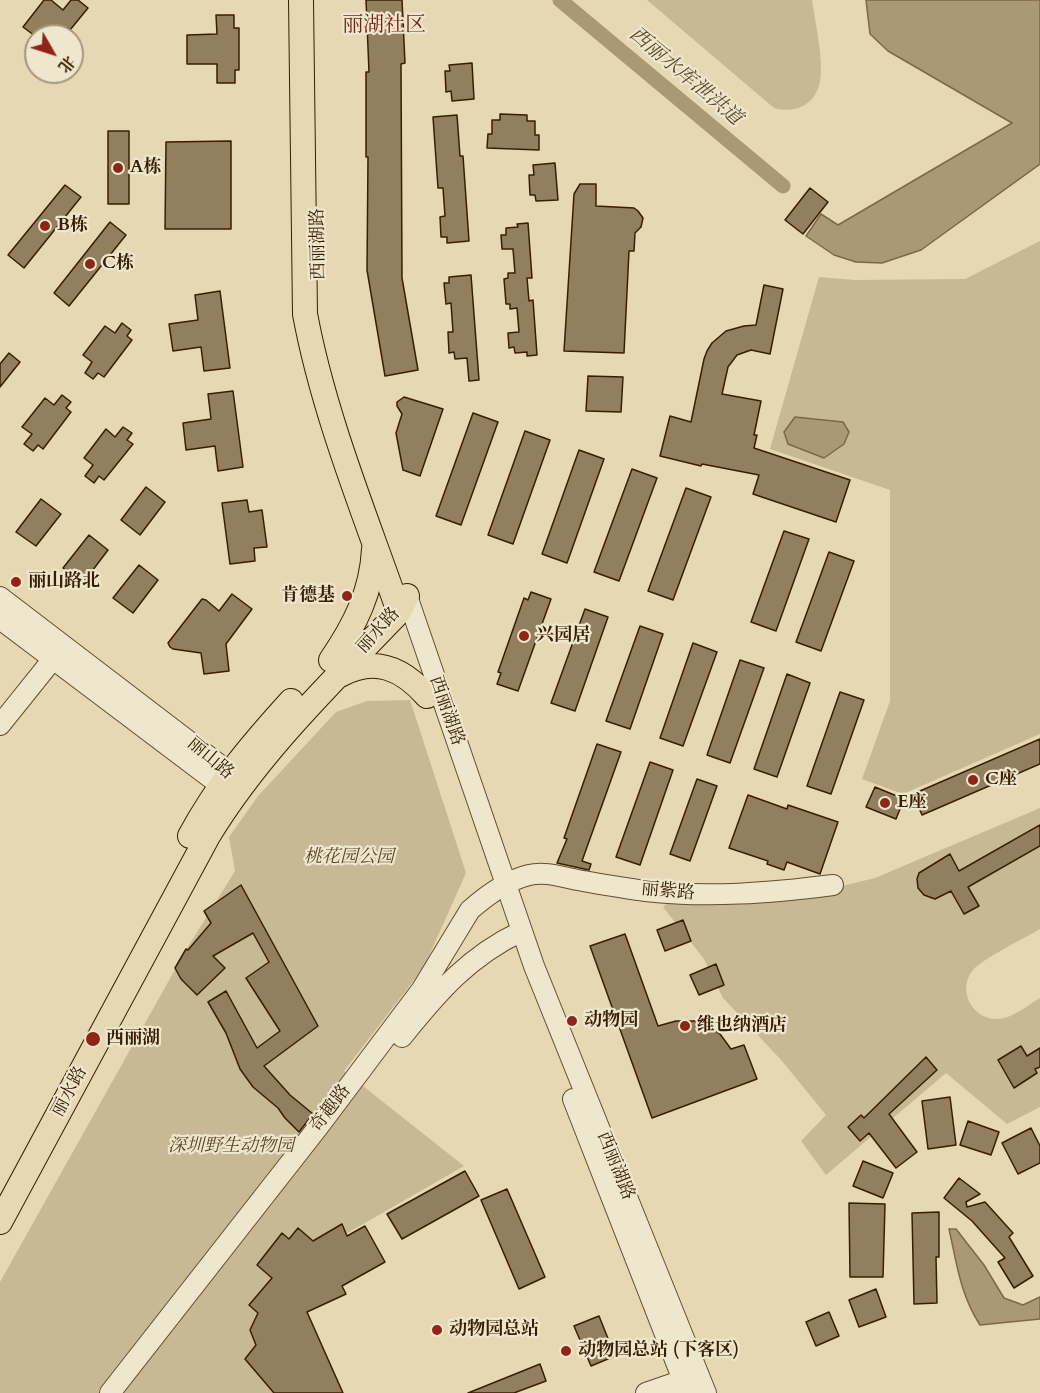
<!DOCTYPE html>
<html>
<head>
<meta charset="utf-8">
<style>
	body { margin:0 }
	#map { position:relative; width:1040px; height:1393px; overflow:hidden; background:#e6d8b3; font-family:Cardo,"Noto Serif SC",serif }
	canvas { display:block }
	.north { position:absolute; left:24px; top:24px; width:60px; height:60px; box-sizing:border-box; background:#efe6ce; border:2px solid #a6967c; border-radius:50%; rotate:129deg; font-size:16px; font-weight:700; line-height:24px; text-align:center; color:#381f00 }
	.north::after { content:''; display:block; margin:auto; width:21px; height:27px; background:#8f2418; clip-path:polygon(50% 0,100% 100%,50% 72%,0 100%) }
</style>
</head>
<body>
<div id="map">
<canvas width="1040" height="1393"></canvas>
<div class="north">北</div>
</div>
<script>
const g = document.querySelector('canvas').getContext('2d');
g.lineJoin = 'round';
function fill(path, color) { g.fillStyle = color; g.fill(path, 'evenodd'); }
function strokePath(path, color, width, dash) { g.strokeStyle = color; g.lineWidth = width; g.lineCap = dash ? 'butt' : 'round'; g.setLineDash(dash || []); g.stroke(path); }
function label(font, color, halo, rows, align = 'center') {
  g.font = font + ' Cardo,"Noto Serif SC",serif'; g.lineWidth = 4.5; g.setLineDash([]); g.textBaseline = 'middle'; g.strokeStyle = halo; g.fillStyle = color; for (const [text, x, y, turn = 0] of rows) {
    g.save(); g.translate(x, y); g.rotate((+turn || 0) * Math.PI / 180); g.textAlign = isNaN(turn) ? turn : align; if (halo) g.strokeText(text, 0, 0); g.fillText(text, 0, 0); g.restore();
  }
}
const green = new Path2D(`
	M647,0H812C815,21 824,61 820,81C816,105 795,114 774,108Z
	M1040,241V734L903,794L862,779L890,701V490L770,449L819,277L855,280L965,279Z
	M410,700L466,873L424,967L344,1071L464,1166L325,1246L264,1328L293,1393H0V1282L186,950L235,871L229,837L258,796L336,712L367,701Z
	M1040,808V929C1025,938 982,959 973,970C956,990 973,1021 999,1019C1013,1018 1028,1005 1040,998V1107L1007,1124L946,1073L826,1175L801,1141L826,1115L782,1061L723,998L704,959L663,907L672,899L826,890L875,878Z`);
const water = new Path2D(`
	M866,0H1040V164L921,250L882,263L856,262L834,255L806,236L821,214L838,225L1012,123L888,51L870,34Z
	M795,417L843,422L849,432L844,444L824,458L788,444L784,432Z
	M949,1229H956L984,1265L1004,1298L1023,1305L1040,1297V1319L980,1325C960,1294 957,1264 949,1229Z`);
const canal = new Path2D(`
	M560,0L783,186`);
const building = new Path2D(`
	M44,0H51L63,10L71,0H78L88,8L70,30L68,28L61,36H35L23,27Z
	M366,0H402L405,63L401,64L402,278L418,370L385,376L367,270L368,157H366V72H369Z
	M216,15H234V28H239V70H235V83H217V64H187V35L217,34Z
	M472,63L474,99L452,101L451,91L446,92L445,71H450L449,65Z
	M500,114L527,115V121H535V135H539V150L487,148L488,134H492V120H500Z
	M457,115L460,156H463L469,241L447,243V237H441L440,217L445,216L443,188H438L433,117Z
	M108,131H129V204H108Z
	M231,141V229H165L166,142Z
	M555,163L558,200L536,201L535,195H530L529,175H534L533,165Z
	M580,184H596V206L634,208L638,211L643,218L641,227L635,233L634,251H629L624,353L564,351L574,194Z
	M65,185L81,197L24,268L8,255Z
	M810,188L828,202L803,234L785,220Z
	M110,222L126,235L69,306L54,293Z
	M528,223L532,278H527L529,301L533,300L537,355L527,356V352L515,353L514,347L509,348L508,333L519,332L517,308L510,309V304H506L504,279L508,278V273H515L513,249H502L501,235H506V228L518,227L517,224Z
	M471,275L479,380L469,381L467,358L455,359L454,352L449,353L448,332H453L451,303L446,304L444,283H449V277Z
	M764,285L783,289L770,354L751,350L737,355L728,367L722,394L761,401L754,435H757L754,448L850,480L836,522L753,494L759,475L702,464L701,466L660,456L670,416L691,422L704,359L707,351L712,343L726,331L744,326L756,325Z
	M220,291L230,368L204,371L201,347L173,351L169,324L198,320L195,295Z
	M122,323L131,330L127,336L132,340L104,377L98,373L93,379L85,373L92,362L83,355L105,326L115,333Z
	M9,353L20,362L0,387V364Z
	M588,376L623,377L621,412L586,411Z
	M233,391L243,467L218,471L215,446L186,450L183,423L211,419L208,394Z
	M62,395L71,402L66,408L71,412L43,449L38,445L33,451L24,444L32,434L22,427L45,398L54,405Z
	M404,397L443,409L420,476L403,470L396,433L402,414L397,406V402Z
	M473,413L498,422L461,525L436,516Z
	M123,427L132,433L127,440L133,444L104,480L99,476L94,483L85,476L93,465L84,458L106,429L115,437Z
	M525,431L550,440L513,544L488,535Z
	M579,450L604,459L567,563L542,554Z
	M632,469L657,478L619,581L594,572Z
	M146,487L165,502L140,535L121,520Z
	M686,488L711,497L673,600L648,591Z
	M41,499L61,514L36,546L16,532Z
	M247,500L249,512L262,510L267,547L254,548L255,561L230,564L222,503Z
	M784,531L809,539L776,631L751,622Z
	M89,535L108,550L83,583L63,568Z
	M829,552L854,561L821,651L796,642Z
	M139,565L158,580L133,613L113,598Z
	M531,592L551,599L518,691L497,684L501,673L498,672L524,598L528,600Z
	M232,594L252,609L226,644L229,671L204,674L201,653L173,649L170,647L168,643L202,599L206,600L219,611Z
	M585,609L608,617L575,711L551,703Z
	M640,626L663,634L630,729L606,721Z
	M693,643L717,652L683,746L660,738Z
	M740,660L764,668L730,763L707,755Z
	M787,674L810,683L777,777L754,769Z
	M840,692L864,700L831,794L807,786Z
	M1040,739V764L922,815L913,794Z
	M597,744L621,752L582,861L591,864L589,870L557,863L567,839L564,838Z
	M650,762L673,770L640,865L616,857Z
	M697,779L717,786L690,861L670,854Z
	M875,787L904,799L896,819L866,807Z
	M748,795L787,809L788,805L838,822L820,874L787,862L784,870L767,864L768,861L729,848Z
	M1040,825V846L968,887L979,906L964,914L951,891L935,899L924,895L918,888L917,879L919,873L950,854L959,871Z
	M241,885L318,1026L264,1066L290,1095L313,1114L299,1132L285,1118L278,1108L253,1087L240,1069L226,1033L208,1002L226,991L257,1048L280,1031L246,978L269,962L253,933L213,956L225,968L197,995L181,979L175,968L186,949L188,950L211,923L204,911Z
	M683,920L691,941L665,951L657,930Z
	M625,934L658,1026L676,1021H695L704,1024L720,1034L731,1049L744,1045L757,1079L652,1118L590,946Z
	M716,964L724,985L699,995L690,975Z
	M1021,1046L1027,1056L1040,1048V1067L1035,1069L1037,1073L1014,1088L998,1060Z
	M926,1057L937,1070L889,1114L917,1152L896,1168L869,1133L860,1141L848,1127L861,1115L864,1118Z
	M950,1097L956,1145L928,1149L922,1101Z
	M968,1121L999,1132L991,1155L960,1145Z
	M1031,1128L1040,1146V1163L1018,1174L1002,1143Z
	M863,1161L893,1173L883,1198L853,1186Z
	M465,1171L479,1196L402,1239L387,1214Z
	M959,1178L980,1194L966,1202L967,1207L985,1202L1013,1233L1009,1237L1033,1276L1014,1288L998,1262L1005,1258L972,1221L944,1198Z
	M507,1189L545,1277L519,1289L481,1200Z
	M849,1203L885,1204L883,1277H850Z
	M939,1212V1257H936L937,1303L914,1304L912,1213Z
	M342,1224L347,1236L365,1226L385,1262L342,1286L346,1294L307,1312L343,1393H274L245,1359L256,1345L250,1330L258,1313L249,1305L272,1278L257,1265L282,1233L289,1239L298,1228L313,1241Z
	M876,1289L886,1317L859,1327L849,1300Z
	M829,1312L839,1336L816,1346L806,1322Z
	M599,1316L615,1356L591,1366L574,1326Z
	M540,1364L546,1381L514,1393H468Z`);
const minor = new Path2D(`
	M407,596L534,966L706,1393
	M0,597L208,756L229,772L239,784
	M0,619L220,785L236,786
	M0,725L53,659
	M402,1037C438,992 469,956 522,931
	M573,1099L688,1393
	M110,1393L319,1126L422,989L470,910C486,896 508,880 529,875C545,871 562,877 578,880C601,884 623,888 646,891C708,898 770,893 833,885
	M646,1393L695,1376`);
const major = new Path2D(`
	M301,0L305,314C324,416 365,514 399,612
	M331,660C355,625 372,591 374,549
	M340,675C375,656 402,668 427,696
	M190,836C218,784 252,744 291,701
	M0,1222L208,836C259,752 331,683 399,612L407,596`);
const markers = [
	[118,168,6,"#8f2418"],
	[45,226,6,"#8f2418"],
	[90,264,6,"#8f2418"],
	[16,582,6,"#8f2418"],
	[347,596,6,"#8f2418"],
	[524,636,6,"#8f2418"],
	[973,780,6,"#8f2418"],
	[885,803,6,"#8f2418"],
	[572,1021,6,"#8f2418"],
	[685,1026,6,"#8f2418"],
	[93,1039,8,"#8f2418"],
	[437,1330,6,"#8f2418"],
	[566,1351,6,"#8f2418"]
];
const poiNames = [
	["A栋",130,168],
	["B栋",57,226],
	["C栋",102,264],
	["丽山路北",28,582],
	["肯德基",335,596,"right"],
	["兴园居",536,636],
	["C座",985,780],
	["E座",897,803],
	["动物园",584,1021],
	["维也纳酒店",697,1026],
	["西丽湖",106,1039],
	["动物园总站",449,1330],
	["动物园总站 (下客区)",578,1351]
];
const streetNames = [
	["西丽湖路",319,244,-91],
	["丽水路",379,631,-48],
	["西丽湖路",446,711,71],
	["丽山路",210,759,40],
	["丽紫路",668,892,5],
	["丽水路",70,1092,-62],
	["奇趣路",331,1109,-53],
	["西丽湖路",615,1166,68]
];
const parkNames = [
	["桃花园公园",349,858],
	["深圳野生动物园",231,1147]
];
const waterNames = [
	["西丽水库泄洪道",685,77,40]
];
const quarterNames = [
	["丽湖社区",384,26]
];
fill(green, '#c8b995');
fill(water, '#ab9976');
strokePath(water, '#7d6847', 1.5);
strokePath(canal, '#ab9976', 15);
fill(building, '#927f5d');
strokePath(building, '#381f00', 1.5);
strokePath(minor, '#644d2d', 22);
strokePath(major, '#381f00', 26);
strokePath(minor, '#efe6ce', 20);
strokePath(major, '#e6d8b3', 24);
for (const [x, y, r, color] of markers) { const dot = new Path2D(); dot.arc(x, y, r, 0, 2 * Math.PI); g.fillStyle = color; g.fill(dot); strokePath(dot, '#efe6ce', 2); }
label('bold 18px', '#381f00', '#efe6ce', poiNames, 'left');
label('18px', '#381f00', '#efe6ce', streetNames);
label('italic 18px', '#5c4625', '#efe6ce', parkNames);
label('italic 20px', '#604a29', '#efe6ce', waterNames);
label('21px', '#7a1f14', '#efe6ce', quarterNames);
</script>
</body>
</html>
